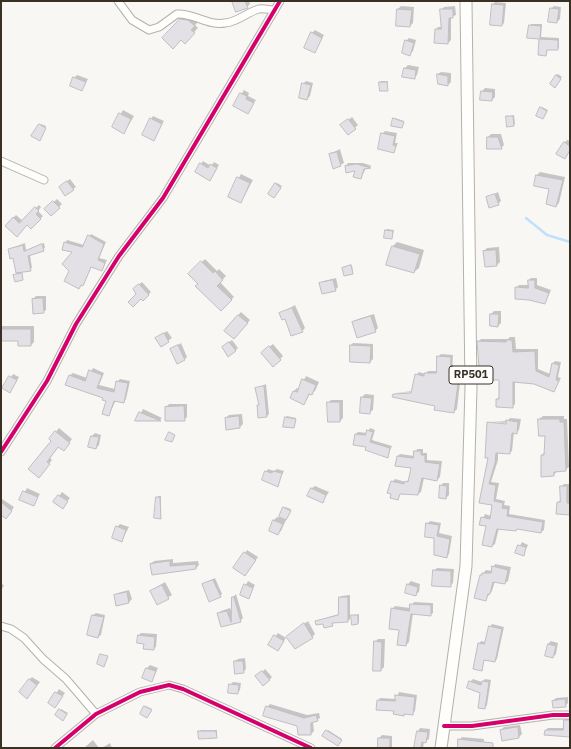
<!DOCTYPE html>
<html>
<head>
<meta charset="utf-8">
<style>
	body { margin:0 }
	#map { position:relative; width:571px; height:749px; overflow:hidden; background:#f9f7f4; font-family:"IBM Plex Sans",sans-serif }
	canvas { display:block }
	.frame { position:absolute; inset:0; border:2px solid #3a3125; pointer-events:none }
</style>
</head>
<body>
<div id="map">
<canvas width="571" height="749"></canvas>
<div class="frame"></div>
</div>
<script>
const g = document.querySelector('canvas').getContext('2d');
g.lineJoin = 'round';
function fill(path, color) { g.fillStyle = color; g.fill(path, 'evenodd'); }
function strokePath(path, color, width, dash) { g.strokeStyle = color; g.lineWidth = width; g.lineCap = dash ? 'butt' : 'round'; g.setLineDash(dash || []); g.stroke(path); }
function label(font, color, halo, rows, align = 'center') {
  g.font = font + ' "IBM Plex Sans",sans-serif'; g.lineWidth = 3; g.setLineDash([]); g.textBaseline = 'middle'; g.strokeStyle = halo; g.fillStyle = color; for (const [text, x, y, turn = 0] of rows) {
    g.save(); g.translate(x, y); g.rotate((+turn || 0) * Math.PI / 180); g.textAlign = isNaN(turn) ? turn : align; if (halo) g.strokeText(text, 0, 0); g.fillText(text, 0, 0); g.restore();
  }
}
const shadow = new Path2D(`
	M233,1H249L250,4L247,7Z
	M495,2L506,3L504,23L502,25L493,4Z
	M401,6L414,7L413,23L410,26L397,25L398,9Z
	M455,6L456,15L451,17V40L448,43L436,30L438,27H442L441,10L444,7Z
	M554,6L561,7L560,19L557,22L551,9Z
	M185,15L198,22L195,25L198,28L185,42L181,39L163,38Z
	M531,24H542L541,37L559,38V48L557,49H548L546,55L539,54L540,38L529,37Z
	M315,30L324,35L315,52L312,33Z
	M409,38L416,40L413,51L410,54L406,41Z
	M408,65L419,67L417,75L414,78L405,68Z
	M441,72L451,73V82L448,85L439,83L438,74Z
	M558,74L562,77L556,85V75Z
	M77,75L88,79L82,90L74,78Z
	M306,81L313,83L310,96L307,99L303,84Z
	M381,81H388L387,90L380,82Z
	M485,88L495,89V97L492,100L482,91Z
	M244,90L249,93L248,96L256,100L248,112L234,105Z
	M542,107L548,110L544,117L541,108Z
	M123,110L134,116L124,133L113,127Z
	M514,115L515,124L514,125L507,117Z
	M153,116L164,121L154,139L151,119Z
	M352,117L358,125L348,134L344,123Z
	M395,118L404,121L402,127L393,119Z
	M41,124L46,126L41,139L40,125Z
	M385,131L397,133L395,143H398L394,152L382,134Z
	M491,134H501L504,145L501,148L488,137Z
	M567,140L570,141V151L565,158L564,143Z
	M340,149L344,163L334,168L330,154Z
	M203,161L211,166L214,162L219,165L210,179L201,164Z
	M348,163H363L372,166L366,168L361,178L356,170L346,166Z
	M540,172L565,177L559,203L556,206L551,189L535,185L537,175Z
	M241,174L253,180L241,202L229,196Z
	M70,179L76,187L73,189L63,184Z
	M277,183L282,186L275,195V184Z
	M498,192L501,201L498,204L487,198Z
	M57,199L62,204L51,215L46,209Z
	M39,205L41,207L38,211L43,216L31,228L27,224L20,233L13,218L16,215L23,221Z
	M387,229L394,230L392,238L386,230Z
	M91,234L106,242L99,258L107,260L102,270L92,266L83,285L70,270L74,252L65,243L67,240L84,245Z
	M397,242L424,250L419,268L414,272L387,264L393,246Z
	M25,243L26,250L44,243L45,248L30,255L32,268L22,271L23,279L14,275L17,274L14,257L9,249Z
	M499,247L500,262L497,265L486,266L484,251L487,248Z
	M205,259L217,271L219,269L226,276L220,282L234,297L221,310L190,274Z
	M352,265L353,273L343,268L344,267Z
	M336,278L338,287L335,290L321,284L324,281Z
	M531,278H537V285L551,290L545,303L516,288L519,285H529V280Z
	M142,282L151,292L143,300L134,289Z
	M36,296H46V310L43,312L33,299Z
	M295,305L305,328L302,331L280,314Z
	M494,311H501V323L498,326L491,325V314Z
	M241,312L250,320L237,335L225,330Z
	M374,314L378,328L375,331L353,322L356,320Z
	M1,326H34V342L31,345L19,340H1Z
	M167,331L172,338L161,346L157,338Z
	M510,337H515L516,349H538V369L550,374L552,364L555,361L561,362L558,377L561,378L554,391L534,383L515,382V404L512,407L497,399L500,396V379L478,342L481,339H508Z
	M232,340L238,348L235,351L226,344Z
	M181,343L187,357L184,360L171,349Z
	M353,343L373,344V359L370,362L351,345Z
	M273,344L283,356L280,359L265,350Z
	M441,354L453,355L452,373L461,374L457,409L454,412L436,405L394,395L416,392L395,393L413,391L416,375L419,372L425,374L428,371H437L438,357Z
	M93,368L104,373L99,385L115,389L117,382L120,379L130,381L126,399L124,402L116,400L109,415L108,400L70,375L73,373L87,378Z
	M13,374L19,377L12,389L4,388Z
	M306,376L319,382L315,391L310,394L304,403L294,391L297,388L299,389Z
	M266,384L269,414L267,416L258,406L260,404L256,389Z
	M365,394L374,395L373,410L370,412L362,397Z
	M331,400H343V418L340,421L328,403Z
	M169,404H187V417L184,420L166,407Z
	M143,409L162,418L160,420H137Z
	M242,414L243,424L240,427L227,429L226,418L229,415Z
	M287,416L296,418L293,427L286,417Z
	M543,416H564V419H567L569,467L565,470L557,471L554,475L542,455L545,452L546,435L539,419Z
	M510,418L521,419L519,430L517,432H514L512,451L509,453L498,452V460L491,482L499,483L496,499L505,501L504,505L510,506L509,514L545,520L544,530L541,532L518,528L516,530L499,528L495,544L492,546L487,526L480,524L485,514L491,516L493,504L480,502L489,458L488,423L511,425V423L490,422L507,421Z
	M59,428L72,439L66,447L59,446L50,458L52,460L42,473L52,441L50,439Z
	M370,428L375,430L372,440L392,446L387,457L367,446L356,434L358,432L367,433Z
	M95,433L101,435L99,445L96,448L89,447L92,436Z
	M417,449H423V453H427V460L442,461L440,477L437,480L424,478L421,492L418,494L401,493L398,499L392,482L395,479L406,482L409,479L412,467L398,456L400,454L414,456Z
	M268,469L274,471L277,469L284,471L277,485L266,472Z
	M443,483H449V495L446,498L441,486Z
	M564,484H569L570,514L558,503L560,500L561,487Z
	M315,486L329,492L322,502L312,488Z
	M27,488L40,494L33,505L21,499Z
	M62,492L70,498L65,504L55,502Z
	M158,496H161V518L155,517Z
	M2,499L14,507L9,515L1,514Z
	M285,507L291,509L281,531L278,533L270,530L274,520L277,517L280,518Z
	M430,521L441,523L439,533L452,536L449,554L446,557L427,524Z
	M120,524L129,527L122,540L117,527Z
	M522,542L528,545L523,555L516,553Z
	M247,550L258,557L245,575V553Z
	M173,559V563L198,561L199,565L196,568L153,574L151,564L154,561Z
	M495,564L511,567L508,581L505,583L495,581L492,591L485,600L481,576L486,570L492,571Z
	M437,568L454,569L453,583L450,586L434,571Z
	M215,578L222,594L220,596L203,584Z
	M248,581L255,585L248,598L241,594Z
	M411,581L420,584L419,592L416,594L408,584Z
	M165,582L172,595L157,604L151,591Z
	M1,584L4,585L1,591Z
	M129,590L132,599L129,602L115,596L118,593Z
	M236,594L243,618L240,621L222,626L218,614L221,611L230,608L233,615V597Z
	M350,595V619L348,621L334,622L332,625L316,621L339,614L340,597L342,596Z
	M414,602L433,603V613L430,615L413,613L409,642L406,645L392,609L395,606L410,608Z
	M96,613L105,615L101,635L98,637L88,635L93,615Z
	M359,614V622L358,623L352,616Z
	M308,621L315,634L312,637L290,634Z
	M492,624L504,627L497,659L495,661L485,659L481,669L479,644L481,641L486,642L490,627Z
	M141,633L157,634L156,647L153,649L139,635Z
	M278,633L286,638L278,649L270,644Z
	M378,639H385L384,667L381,670L375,642Z
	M551,641L558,643L556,654L553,657L548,644Z
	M245,658L246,669L243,672L235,661L238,659Z
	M150,665L158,668L152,681L147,668Z
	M265,669L272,677L269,680L260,674Z
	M32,677L40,682L27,698L30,679Z
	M473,679L482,682L485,679L491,680L487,705L485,708L481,693L470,682Z
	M233,682L241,683L240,690L237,693L230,685Z
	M59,689L65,693L55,706L50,703Z
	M399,692L417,695L415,711L412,714L406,713L404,715L378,701L380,698L396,699Z
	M568,697V703L565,706L553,701L556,698Z
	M270,704L307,715L319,713L320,718L313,722L314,731L311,734H299L298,726L267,707Z
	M146,706L152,709L148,716L145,707Z
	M61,709L68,713L64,718L60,710Z
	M568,718H570V736L546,730L548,728H564L565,720Z
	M520,725L522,734L519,737L501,730L504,727Z
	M420,728L430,729L429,739L424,742L423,748H413L416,743L418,731Z
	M201,730H217V736L216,737L199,732Z
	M328,730L342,739L339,744L324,735Z
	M382,735L392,736V748H379V738Z
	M462,737L484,739L483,748H459V740Z
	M93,740L99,748H84Z
	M110,743L112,748H102Z`);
const stream = new Path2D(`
	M526,218L547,235L570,242`);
const building = new Path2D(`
	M232,1H245L248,8L236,12Z
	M492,4L504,5L502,26L490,25Z
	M550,8L559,9L557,23L548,22Z
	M397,9L412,10L410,27L396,26Z
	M440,9H453V18H449L448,44L434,43L435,29H441Z
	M180,19L188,20L195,26L191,30L195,33L185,44L181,40L173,49L162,38Z
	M529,25L541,26L540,39L558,40V50H547L546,56L538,55L539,39L527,38Z
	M311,32L322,38L315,53L304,48Z
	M405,40L414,43L410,56L402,53Z
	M404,68L416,70L415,79L402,77Z
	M437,74L448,76V86L438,84Z
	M556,75L561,79L555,88L550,84Z
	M73,77L86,82L82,91L70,86Z
	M379,82H387L388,91H380Z
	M302,83L311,85L307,100L299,98Z
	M481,91L493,92L492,101L480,100Z
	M240,93L247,96L246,99L254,103L248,114L233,106Z
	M540,107L547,111L543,119L536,116Z
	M119,113L131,119L124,134L112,127Z
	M506,116H513L514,126L507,127Z
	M150,118L162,124L154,141L142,135Z
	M393,118L404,122L402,128L391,126Z
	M348,119L356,129L348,135L340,125Z
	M39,124L46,128L40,141L31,136Z
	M381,133L395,136L393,145L396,146L394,153L378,149Z
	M487,137H498L502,149H487Z
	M564,142L570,146V150L565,159L556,154Z
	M337,152L341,166L333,169L329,154Z
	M200,163L208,168L210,164L217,168L210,181L195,172Z
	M357,164L371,168L364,169L361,179L353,177L355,171L346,173L345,166Z
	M536,175L563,180L556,207L546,204L549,189L534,186Z
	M237,177L250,183L241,203L228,197Z
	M67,181L74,190L65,196L59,187Z
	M275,183L281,188L274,198L268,194Z
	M495,194L499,205L489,208L486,197Z
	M53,201L60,208L51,216L44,209Z
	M35,207L39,211L36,214L41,219L31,229L27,225L17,237L5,226L13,217L19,223Z
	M385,230L393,231L392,239L384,238Z
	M88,235L104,244L98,260L105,263L102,271L91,267L83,286L81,285L79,289L64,281L69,271L62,264L72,252L62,250L64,242L82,247Z
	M42,244L44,251L28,256L31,271L16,273L13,258L10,259L8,249L23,245L24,251Z
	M392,246L420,254L414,273L386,265Z
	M496,250L497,266L485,267L483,251Z
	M201,261L213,273L215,271L223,280L217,286L232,300L221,311L195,286L198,284L188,274Z
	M351,265L353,274L344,276L342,268Z
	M22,273L23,280L15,282L13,275Z
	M333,280L336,291L322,294L319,283Z
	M528,280H535V288L549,293L545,304L529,300L515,299V287L528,288Z
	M139,284L149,295L143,301L141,299L133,307L128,302L136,294L133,289Z
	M43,298L44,313L33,314L32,299Z
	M292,308L303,332L291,336L285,319L282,320L279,313Z
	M490,314H499L498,327L490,326Z
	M238,315L248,323L234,339L224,331Z
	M371,316L376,332L357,338L352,322Z
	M1,329H31V346H18V341H1Z
	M164,333L169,342L161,347L155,338Z
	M506,340H512L513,352L535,351L536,371L549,377L552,363L559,365L556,380L559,381L554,392L534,384L513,382V408L496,407V399H499V380H480L477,341L506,342Z
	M229,342L236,351L228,357L222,347Z
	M178,345L185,360L177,364L170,349Z
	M350,345L371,346L370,363L350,362Z
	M269,346L281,360L273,367L261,353Z
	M437,356L451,357L450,375L459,377L454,413L434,410L435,406L392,397L393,394L411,393L415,374L424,376V373H436Z
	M89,370L102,375L97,388L114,392L116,381L128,383L124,403L114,401L109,416L102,414L106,401L102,400L103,398L65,385L69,375L85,381Z
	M9,376L17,380L10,393L2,388Z
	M302,379L316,385L312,395L309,394L304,405L290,398L293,391L297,392Z
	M264,386L267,417L258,418L257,405H259L255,388Z
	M361,397L372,398L370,414L360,413Z
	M327,402H340V422H328Z
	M184,406L185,421H165V407Z
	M139,412L161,421H135Z
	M239,416L240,428L226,430L225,418Z
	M285,417L296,419L294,428L283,427Z
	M538,419H560V422H564L566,471L554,472V476L541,477V455H544L545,436H539Z
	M506,420L518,422L517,434L512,433L510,454L496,453L495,463L489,484L496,485L494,501L503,503L502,508L508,509L507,516L543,522L541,533L517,529L516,531L497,529L492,547L482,545L486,526L479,525L481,517L490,519L492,505L479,503L488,458H485L487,422L506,424Z
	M367,430L373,432L370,442L390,448L388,458L365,450L366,447L353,445L355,434L365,435Z
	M55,431L70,443L64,451L58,447L47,462L50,464L39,478L28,469L51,441L49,439Z
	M169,432L175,435L172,442L165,440Z
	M91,436L99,437L96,449L88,447Z
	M414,451H421V455H425V462L440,464L437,481L422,478L418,495L400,494L398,500L390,498L391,494L387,493L391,481L404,484L405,481L408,482L411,468L395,466L397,456L413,458Z
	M265,471L272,473L273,471L282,473L278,487L262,480Z
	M440,485L447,486L446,499L439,498Z
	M560,486H567V503H570V515L556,514L557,502H560Z
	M311,488L326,495L323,503L307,496Z
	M23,491L38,497L34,506L19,500Z
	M58,495L68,501L63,509L53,502Z
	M156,497H160L161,519L154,518Z
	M1,502L12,511L6,519L1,515Z
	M283,507L291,511L286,520L279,517Z
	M273,520L283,524L278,535L269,531Z
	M426,523L439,525L437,536L450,539L447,558L434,555V538L425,537Z
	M116,526L126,530L122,542L112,538Z
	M518,545L526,547L524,556L515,553Z
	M244,552L256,560L245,576L233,568Z
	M170,561V566L196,564V569L152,575L150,564Z
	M492,566L508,570L505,584L493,582L490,594H488L486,601L474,598L480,575H482V573H491Z
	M433,570L451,571V587L432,586Z
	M213,580L221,597L209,602L202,584Z
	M244,584L253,588L249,599L240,595Z
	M407,584L418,587L416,596L405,593Z
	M162,585L169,599L157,605L150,591Z
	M127,592L129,603L116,606L114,595Z
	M232,597H234L241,622L221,627L217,613L227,611L231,622Z
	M339,597H348V622L332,623L333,626L324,628L323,624L316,625L315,621L338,615Z
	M410,604L431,605V616L411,614L406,646L397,645L399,630L389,629L391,608L409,611Z
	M92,615L104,617L98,638L87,635Z
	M351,615H358V624L352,625Z
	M304,623L313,638L295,649L286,637Z
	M489,626L502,629L495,662L484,660L482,671L473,669L478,643L484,644Z
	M138,635L155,637L154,650L143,649L144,644L137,643Z
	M274,635L284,641L278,651L268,645Z
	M374,641L382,642L381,671H373Z
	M548,644L556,646L553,658L545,656Z
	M100,654L108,656L104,667L97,664Z
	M234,661H243L244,673L235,674Z
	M146,668L156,671L152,682L142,678Z
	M262,671L270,680L263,686L255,676Z
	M29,679L37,685L27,699L19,692Z
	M469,681L481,685L482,681L489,682L485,709L478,708L480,693L467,688Z
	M229,684L239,685L238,694L228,693Z
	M55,692L63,696L55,708L48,703Z
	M395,695L415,697L413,715L404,714V716L393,714L394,711L376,710L377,700L395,701Z
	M565,699L566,707L553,708L552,701Z
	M144,706L152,710L147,718L140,714Z
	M266,706L304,718L316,715L318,721L311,723V735H298L297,726L263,716Z
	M59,709L67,714L63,721L55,715Z
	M564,720H570V737L544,735L545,730H563Z
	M518,727L519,738L502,741L500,730Z
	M326,730L342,740L338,746L322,736Z
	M198,731H216L217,738L199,739Z
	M417,731L428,732L426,743L422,742L421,748H414Z
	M378,738H390V748H378Z
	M458,739L493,743V748H458Z`);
const street = new Path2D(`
	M118,1L132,20L149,30L159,27L177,14C194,13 208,26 225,23C238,22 247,12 259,9C264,8 270,10 275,10
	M1,161L44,180
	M1,452L47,381L76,324L119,256L163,198L280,1
	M1,626L11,629L24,638L43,659L66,679L96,714
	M444,726H472L553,715H570
	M55,748L96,714L140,692L169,685L183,689L311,748`);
const primary = new Path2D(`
	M441,748L466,566L471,387L466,1`);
const cycleway = new Path2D(`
	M1,452L47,381L76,324L119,256L163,198L280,1
	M444,726H472L553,715H570
	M55,748L96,714L140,692L169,685L183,689L311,748`);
const shields = [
	[471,375,44]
];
const shieldNames = [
	["RP501",471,375]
];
fill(shadow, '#0003');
strokePath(stream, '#c0e0fc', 2.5);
fill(building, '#e3e0e6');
strokePath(building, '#bfbec2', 1);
strokePath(street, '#b5b1aa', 9);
strokePath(primary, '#b5b1aa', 13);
strokePath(street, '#fefefd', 7);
strokePath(primary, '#fefefd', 11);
strokePath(cycleway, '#d6006c', 4);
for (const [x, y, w] of shields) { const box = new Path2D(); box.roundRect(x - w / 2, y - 9, w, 18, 3); g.fillStyle = '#fff'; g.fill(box); strokePath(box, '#3a3125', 1); }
label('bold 11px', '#3a3125', null, shieldNames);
</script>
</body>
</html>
